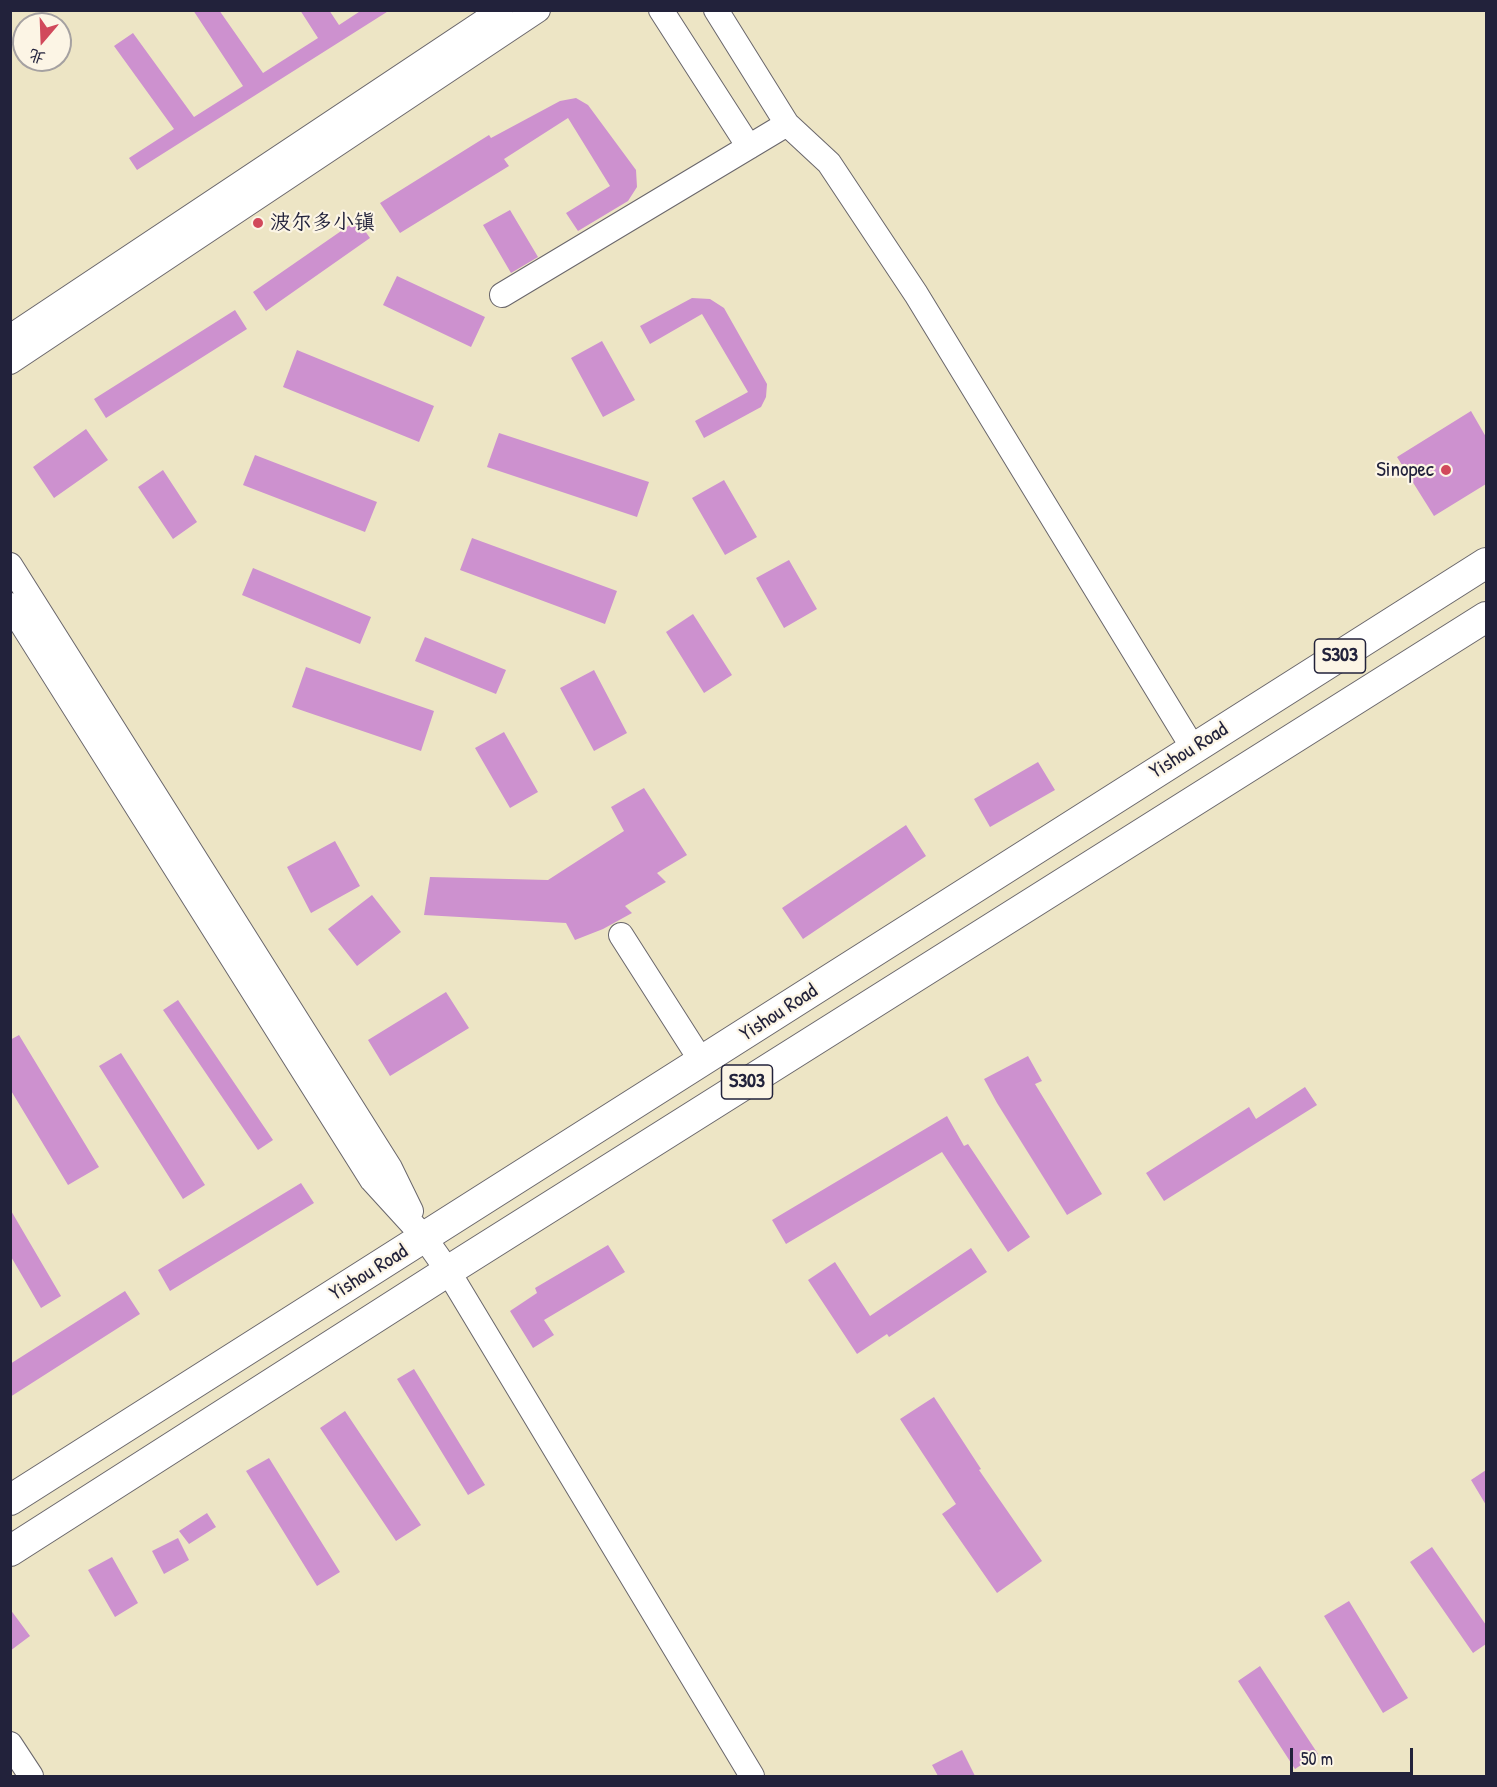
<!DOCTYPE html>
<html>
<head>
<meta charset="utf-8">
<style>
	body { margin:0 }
	#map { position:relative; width:1497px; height:1787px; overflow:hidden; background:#ede5c5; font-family:"Patrick Hand","LXGW WenKai TC",sans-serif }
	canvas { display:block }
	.frame { position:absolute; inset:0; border:12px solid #22223b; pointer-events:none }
	.north { position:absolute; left:12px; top:12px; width:60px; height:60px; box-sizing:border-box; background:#fcf5e5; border:2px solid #a5a1a1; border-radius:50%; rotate:199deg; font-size:16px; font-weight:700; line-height:24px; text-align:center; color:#22223b }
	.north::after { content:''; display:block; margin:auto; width:21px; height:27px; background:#d1495b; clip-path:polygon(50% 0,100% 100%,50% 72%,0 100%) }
	.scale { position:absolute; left:1290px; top:1748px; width:123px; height:27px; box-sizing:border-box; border:3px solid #22223b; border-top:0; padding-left:8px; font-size:18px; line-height:21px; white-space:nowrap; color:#22223b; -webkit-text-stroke:4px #fcf5e5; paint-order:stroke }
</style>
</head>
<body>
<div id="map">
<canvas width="1497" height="1787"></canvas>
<div class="frame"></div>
<div class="north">北</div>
<div class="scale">50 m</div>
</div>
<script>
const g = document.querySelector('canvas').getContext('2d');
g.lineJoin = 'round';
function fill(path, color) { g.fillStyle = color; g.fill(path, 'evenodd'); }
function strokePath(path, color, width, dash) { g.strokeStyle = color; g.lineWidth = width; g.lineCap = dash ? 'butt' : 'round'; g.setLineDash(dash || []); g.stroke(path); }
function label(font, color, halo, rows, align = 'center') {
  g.font = font + ' "Patrick Hand","LXGW WenKai TC",sans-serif'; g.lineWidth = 4.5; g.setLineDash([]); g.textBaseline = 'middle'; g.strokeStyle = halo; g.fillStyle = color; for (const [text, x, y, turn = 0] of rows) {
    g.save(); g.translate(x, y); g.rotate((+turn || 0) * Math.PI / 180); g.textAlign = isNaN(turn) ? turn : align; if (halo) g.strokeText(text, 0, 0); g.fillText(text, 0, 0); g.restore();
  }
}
const building = new Path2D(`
	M193,10H219L263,73L318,38L300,10H329L339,25L362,10H390L137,170L129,158L174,129L114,46L133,33L194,117L243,86Z
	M576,98L588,105L636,170L637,187L628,201L578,231L566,213L610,186L568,118L504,159L509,166L400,233L380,203L489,135L491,138L560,101Z
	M510,210L538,257L511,273L483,225Z
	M357,220L370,238L266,311L253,292Z
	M397,276L485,317L471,347L383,305Z
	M692,298L710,299L724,308L767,384L766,397L761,407L704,438L695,421L748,392L702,314L650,344L640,326Z
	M235,310L247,329L106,418L94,399Z
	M602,341L635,400L603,417L571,358Z
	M297,350L434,406L419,442L283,387Z
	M1471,411L1486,437V484L1434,516L1397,457Z
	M86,429L108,460L54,498L33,467Z
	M499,433L649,482L637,517L487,467Z
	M255,455L377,502L365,532L243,485Z
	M163,470L197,522L173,539L138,487Z
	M724,480L757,537L725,555L692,498Z
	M472,538L617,591L605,624L460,570Z
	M789,560L817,609L784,628L756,578Z
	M253,568L371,617L360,644L242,595Z
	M693,614L732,675L704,693L666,632Z
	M425,637L506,670L496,694L415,661Z
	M306,667L434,711L421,751L292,707Z
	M594,670L627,733L594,751L560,688Z
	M504,732L538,792L510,808L475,748Z
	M1038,762L1055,790L990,827L974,799Z
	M644,788L687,855L657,873L666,882L625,906L632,913L603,929L575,940L566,923L424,915L430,877L548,880L624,831L611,807Z
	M906,825L926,856L803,939L782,908Z
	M335,841L360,886L311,913L287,867Z
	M372,895L401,932L357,966L328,929Z
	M446,992L469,1028L390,1076L368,1040Z
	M178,1000L273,1140L258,1150L163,1010Z
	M19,1035L99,1167L68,1185L10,1089V1040Z
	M121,1053L205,1185L183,1199L99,1066Z
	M1028,1056L1042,1081L1035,1084L1102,1194L1067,1215L997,1103L984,1079Z
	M1305,1087L1317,1105L1164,1201L1146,1173L1249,1107L1256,1119Z
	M947,1116L964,1146L968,1144L1030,1237L1008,1252L942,1152L786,1244L772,1220Z
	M301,1183L314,1203L170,1291L158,1270Z
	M10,1209L61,1296L41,1308L10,1255Z
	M608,1245L625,1272L544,1320L554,1335L533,1348L510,1311L537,1293L535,1288Z
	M971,1248L987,1272L889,1337L887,1334L857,1354L808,1280L835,1262L870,1316Z
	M125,1291L140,1314L10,1397V1364Z
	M414,1369L485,1485L468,1495L397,1379Z
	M934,1397L981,1469L979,1470L1042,1561L997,1593L942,1514L956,1504L900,1419Z
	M345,1411L421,1525L396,1541L320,1428Z
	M269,1458L340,1572L317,1586L246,1471Z
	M1486,1470V1505L1471,1480Z
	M207,1513L216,1527L189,1544L179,1531Z
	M178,1538L189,1560L164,1574L152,1551Z
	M1432,1547L1486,1625V1644L1473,1653L1410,1562Z
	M112,1557L138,1603L115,1617L88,1570Z
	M1349,1601L1408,1698L1383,1713L1324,1616Z
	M10,1609L30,1636L10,1651Z
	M1260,1666L1318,1754L1295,1769L1238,1681Z
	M962,1750L975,1776H938L932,1765Z`);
const minor = new Path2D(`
	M661,10L749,147
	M716,10L787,124L829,163L916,294L1193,748
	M502,295L787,124
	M10,337L501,10
	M10,362L538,10
	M10,565L390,1168L411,1211
	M10,605L372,1180L424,1237L448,1271L752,1776
	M621,935L702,1062
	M10,1744L31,1776`);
const major = new Path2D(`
	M10,1500L1486,563
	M10,1551L448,1271L1486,617`);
const markers = [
	[258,223,6,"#d1495b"],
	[1446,470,6,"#d1495b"]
];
const shields = [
	[1340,656,51],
	[747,1082,51]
];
const shieldNames = [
	["S303",1340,656],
	["S303",747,1082]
];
const poiNames = [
	["波尔多小镇",270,223],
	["Sinopec",1434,470,"right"]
];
const streetNames = [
	["Yishou Road",1189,751,-32],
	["Yishou Road",779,1013,-33],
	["Yishou Road",369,1273,-32]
];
fill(building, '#cd91cf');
strokePath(minor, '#69666b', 26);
strokePath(major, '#69666b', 32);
strokePath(minor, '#fff', 24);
strokePath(major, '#fff', 30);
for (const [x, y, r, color] of markers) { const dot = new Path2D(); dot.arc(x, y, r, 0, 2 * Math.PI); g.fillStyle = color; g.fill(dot); strokePath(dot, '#fcf5e5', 2); }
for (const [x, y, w] of shields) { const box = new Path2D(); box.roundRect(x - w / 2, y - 17, w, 34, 4.5); g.fillStyle = '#fcf5e5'; g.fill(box); strokePath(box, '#22223b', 1.5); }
label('bold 20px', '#22223b', null, shieldNames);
label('21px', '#22223b', '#fcf5e5', poiNames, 'left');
label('21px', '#22223b', '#fcf5e5', streetNames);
</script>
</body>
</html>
